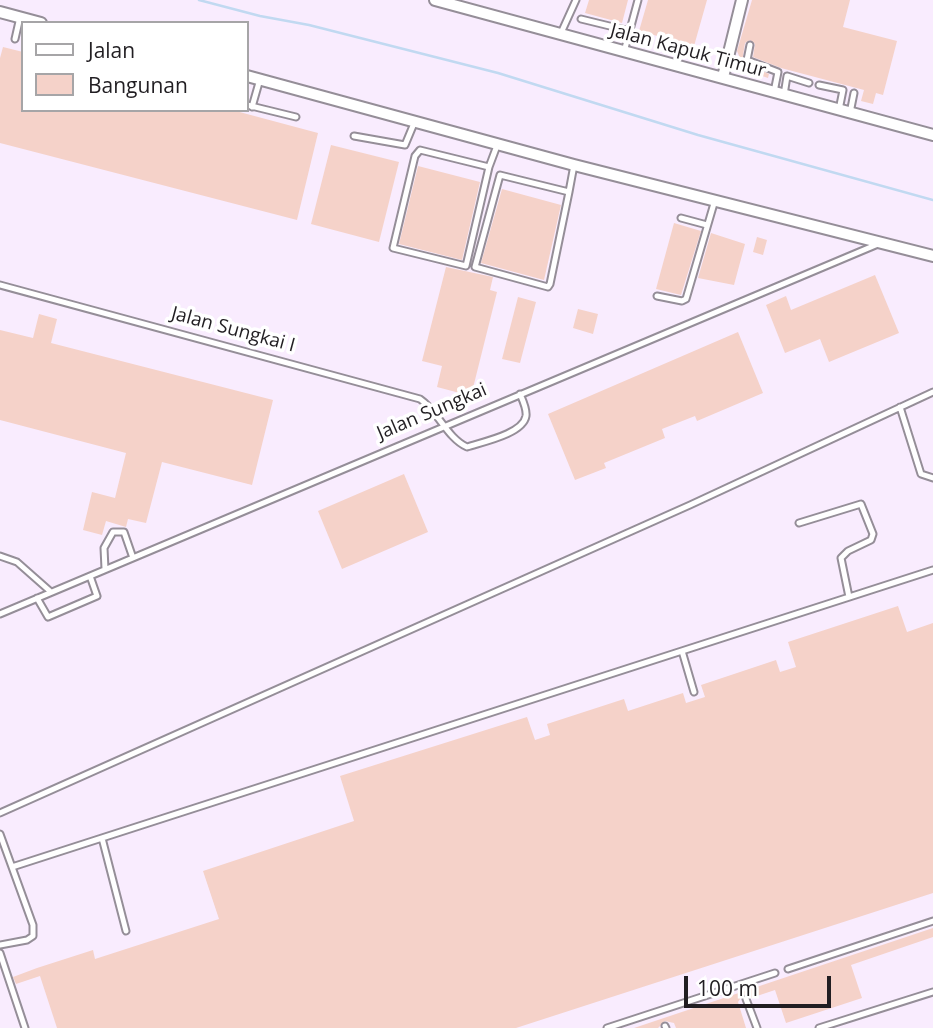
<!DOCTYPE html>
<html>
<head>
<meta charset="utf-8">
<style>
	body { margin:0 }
	#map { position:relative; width:933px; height:1028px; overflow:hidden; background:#fcf8fe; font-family:"Open Sans",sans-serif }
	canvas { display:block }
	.legend { position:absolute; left:21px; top:21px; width:228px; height:91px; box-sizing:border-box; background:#fff; border:2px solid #a6a5a7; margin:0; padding:9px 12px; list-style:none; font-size:21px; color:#211e22 }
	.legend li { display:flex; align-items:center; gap:14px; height:35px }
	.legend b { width:35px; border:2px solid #a6a5a7 }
	.scale { position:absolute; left:684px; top:976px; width:147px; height:32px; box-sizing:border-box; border:4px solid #211e22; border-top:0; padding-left:9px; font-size:21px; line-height:24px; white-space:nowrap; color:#211e22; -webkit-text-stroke:5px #fff; paint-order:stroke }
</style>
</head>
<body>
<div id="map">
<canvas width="933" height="1028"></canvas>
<ul class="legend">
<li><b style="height:9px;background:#fff"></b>Jalan</li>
<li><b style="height:19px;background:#f5d2c9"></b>Bangunan</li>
</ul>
<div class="scale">100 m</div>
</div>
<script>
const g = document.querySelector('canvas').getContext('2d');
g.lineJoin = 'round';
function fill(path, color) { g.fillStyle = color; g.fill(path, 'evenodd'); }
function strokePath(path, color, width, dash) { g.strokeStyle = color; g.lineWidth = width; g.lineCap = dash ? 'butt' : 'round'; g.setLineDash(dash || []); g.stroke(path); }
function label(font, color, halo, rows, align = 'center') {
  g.font = font + ' "Open Sans",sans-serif'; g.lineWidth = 7; g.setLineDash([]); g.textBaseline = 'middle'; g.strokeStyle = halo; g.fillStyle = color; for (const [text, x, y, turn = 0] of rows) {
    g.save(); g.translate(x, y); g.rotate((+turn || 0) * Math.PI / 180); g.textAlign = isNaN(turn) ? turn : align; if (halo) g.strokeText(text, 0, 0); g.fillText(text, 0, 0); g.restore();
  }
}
const built = new Path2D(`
	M0,0H933V1028H0ZM23,23H247V110H23Z`);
const stream = new Path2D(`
	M199,0L260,16L309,25L498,73L698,135L933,200`);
const building = new Path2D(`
	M589,0H628L622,23L585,13Z
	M648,0H707L694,46L639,31Z
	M752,0H850L843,27L897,41L883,95L876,93L873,104L861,101L864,90L781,68L753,57L755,44L750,40L745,43L742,62L769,74L768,78L745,70L737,51Z
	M3,47L23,52V110H232L318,133L297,220L0,143V58Z
	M331,145L399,162L379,242L311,224Z
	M418,166L480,182L462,260L399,244Z
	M502,189L561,205L544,280L481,263Z
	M674,223L701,231L681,295L656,289Z
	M711,233L745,244L734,285L698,278Z
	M757,237L767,240L763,255L753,252Z
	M446,267L493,277L490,290L497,292L471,396L437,387L442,366L422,361Z
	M875,275L899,333L829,362L820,339L785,353L766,305L786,296L791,310Z
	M518,297L536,302L520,363L502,359Z
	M578,309L598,314L593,334L573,328Z
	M39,314L57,319L51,343L273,400L252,485L162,462L146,523L128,519L126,527L106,521L102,535L83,530L92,492L115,498L126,453L0,420V330L33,338Z
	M738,332L763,393L697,421L695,416L662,429L665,438L604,463L606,468L575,480L548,414Z
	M404,474L428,532L342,569L318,511Z
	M898,606L907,632L933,623V893L516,1028H57L40,976L16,984L13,977L37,968L93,950L95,959L219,919L203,871L354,821L340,776L527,717L535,740L550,735L547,724L624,699L628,711L683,693L686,703L705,697L701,685L776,660L780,672L796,667L788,642Z
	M933,928V937L851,965L862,998L786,1023L775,990L751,998L746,994L742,996L738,1002L746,1028H676L674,1023L665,1021L658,1028H634Z`);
const service = new Path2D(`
	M581,19L630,31
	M561,33L576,0
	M15,39L20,17
	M750,45L747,60L778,72L774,92
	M624,52L638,0
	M819,85L843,90L839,110
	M784,95L787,76L809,83
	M247,105L296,117
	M252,107L260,79
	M850,113L854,93
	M354,136L405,145L415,121
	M489,167L420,150L415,156L393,248L466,266L489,167L498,143
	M569,192L500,175L475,267L548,287L550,284L569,192L574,165
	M681,218L707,225
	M0,285L420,399C438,411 447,438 467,447C482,442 523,434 526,416C527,409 523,401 520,394
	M657,296L682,301L686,299L715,200
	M900,407L921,474L933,478
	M799,523L861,504L873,534L871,540L848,551L841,558L849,597
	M0,556L17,562L51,592
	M105,569L104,548L113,532H124L133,558
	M37,598L48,617L97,596L90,576
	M0,614L878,244
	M682,651L694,692
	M0,813L690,505L933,392
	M0,834L33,925V936L27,940L0,945
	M102,838L126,931
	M12,867L933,570
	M0,953L25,1028
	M788,969L933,921
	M746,999L757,1028
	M665,1026L666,1028
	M607,1028L775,973
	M819,1028L933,992`);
const minor = new Path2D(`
	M435,0L933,135
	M0,12L41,23
	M247,76L574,165L933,256
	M723,77L742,0`);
const streetNames = [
	["Jalan Kapuk Timur",688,51,15],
	["Jalan Sungkai I",233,330,15],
	["Jalan Sungkai",432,412,-23]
];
fill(built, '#f9ecfe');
strokePath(stream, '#c1d9f1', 2.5);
fill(building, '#f5d2c9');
strokePath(service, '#958e98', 9);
strokePath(minor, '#958e98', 14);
strokePath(service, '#fff', 5);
strokePath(minor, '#fff', 10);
label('19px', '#211e22', '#fff', streetNames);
</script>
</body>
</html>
